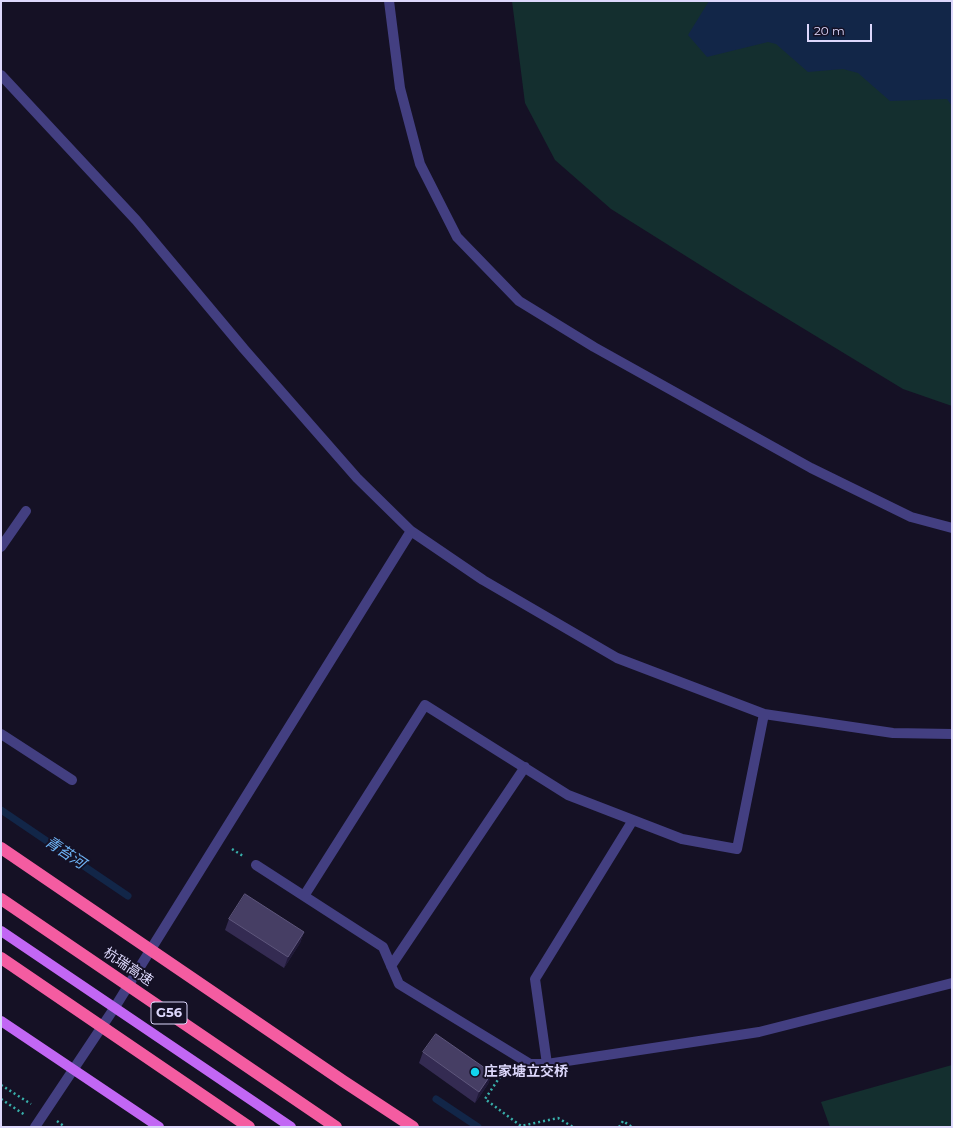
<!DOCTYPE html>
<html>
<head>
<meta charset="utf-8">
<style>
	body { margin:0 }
	#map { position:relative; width:953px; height:1128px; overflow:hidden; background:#151125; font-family:Montserrat,sans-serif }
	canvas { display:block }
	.frame { position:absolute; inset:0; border:2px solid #ddd8fc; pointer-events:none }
	.scale { position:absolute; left:807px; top:24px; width:65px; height:18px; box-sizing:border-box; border:2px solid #ddd8fc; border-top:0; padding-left:5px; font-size:12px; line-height:14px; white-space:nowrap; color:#ddd8fc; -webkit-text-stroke:3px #151125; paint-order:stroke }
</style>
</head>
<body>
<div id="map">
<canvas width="953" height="1128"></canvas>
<div class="frame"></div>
<div class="scale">20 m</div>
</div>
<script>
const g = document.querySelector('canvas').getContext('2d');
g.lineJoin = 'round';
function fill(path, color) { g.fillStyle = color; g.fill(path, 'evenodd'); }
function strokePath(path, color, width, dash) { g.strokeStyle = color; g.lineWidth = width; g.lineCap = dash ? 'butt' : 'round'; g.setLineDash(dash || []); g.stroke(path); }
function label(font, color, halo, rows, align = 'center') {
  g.font = font + ' Montserrat,"Noto Sans SC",sans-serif'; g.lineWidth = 4; g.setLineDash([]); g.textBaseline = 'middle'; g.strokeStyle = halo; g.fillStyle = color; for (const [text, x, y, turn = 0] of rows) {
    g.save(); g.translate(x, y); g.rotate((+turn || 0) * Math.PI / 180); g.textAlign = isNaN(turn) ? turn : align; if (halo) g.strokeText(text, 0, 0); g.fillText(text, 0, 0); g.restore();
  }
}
const green = new Path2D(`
	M512,1H952V406L903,389L740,290L611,209L555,160L525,103Z
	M952,1065V1127H830L821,1102Z`);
const water = new Path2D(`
	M709,1H952V106L947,99L890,101L858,73L843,69L808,72L776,44L768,42L707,57L688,35Z`);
const stream = new Path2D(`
	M1,810L128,896
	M436,1099L478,1127`);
const path = new Path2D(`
	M232,849L243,856
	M506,1068L485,1099L521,1126L558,1118L573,1127
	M1,1085L31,1104
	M1,1099L25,1115
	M57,1121L65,1127
	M619,1127L623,1121L632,1127`);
const minor = new Path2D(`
	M389,1L400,88L420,164L457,237L519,301L594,347L811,468L911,517L952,528
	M1,75L136,220L244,349L357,478L411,531L483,580L617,658L764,714L893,733L952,734
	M1,547L26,511
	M1,734L72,780
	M256,865L383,947L399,984L530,1064H547L759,1032L952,983
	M304,896L425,705L568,795L682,839L737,849L764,714
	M391,966L525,767
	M547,1064L535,979L633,820
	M35,1127L115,1007L411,531`);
const major = new Path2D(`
	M1,931L291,1127
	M1,1021L159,1127`);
const highway = new Path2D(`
	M1,848L343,1081L413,1127
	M1,899L336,1127
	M1,958L249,1127`);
const wall = new Path2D(`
	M229,919L304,932L300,943L284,968L225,930Z
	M423,1052L492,1073L488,1084L475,1103L419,1063Z`);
const shadedWall = new Path2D(`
	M304,932L300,943L284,968L288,957Z
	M492,1073L488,1084L475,1103L479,1092Z`);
const building = new Path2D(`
	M245,894L304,932L288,957L229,919Z
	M436,1034L492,1073L479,1092L423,1052Z`);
const markers = [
	[475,1072,5,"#12d4ee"]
];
const shields = [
	[169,1013,36]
];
const shieldNames = [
	["G56",169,1013]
];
const streetNames = [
	["杭瑞高速",128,967,34]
];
const poiNames = [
	["庄家塘立交桥",484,1072]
];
const waterNames = [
	["青苔河",65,853,34]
];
fill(green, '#142f2f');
fill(water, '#122648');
strokePath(stream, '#122648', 7);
strokePath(path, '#38b0ab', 2.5, [2, 3]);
strokePath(minor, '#433f81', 10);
strokePath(major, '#c267f4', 10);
strokePath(highway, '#f45ca1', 12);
fill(wall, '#342b52');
fill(shadedWall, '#201938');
fill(building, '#463e64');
strokePath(building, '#5e567c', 1);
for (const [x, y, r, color] of markers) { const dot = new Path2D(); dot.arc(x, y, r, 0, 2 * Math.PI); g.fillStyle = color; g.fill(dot); strokePath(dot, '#151125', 1.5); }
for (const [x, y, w] of shields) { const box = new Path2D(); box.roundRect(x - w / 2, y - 11, w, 22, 3); g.fillStyle = '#151125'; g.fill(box); strokePath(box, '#ddd8fc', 1); }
label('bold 13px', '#ddd8fc', null, shieldNames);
label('14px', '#ddd8fc', '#151125', streetNames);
label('bold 14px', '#ddd8fc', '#151125', poiNames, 'left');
label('italic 15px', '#6eb3f5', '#151125', waterNames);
</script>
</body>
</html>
